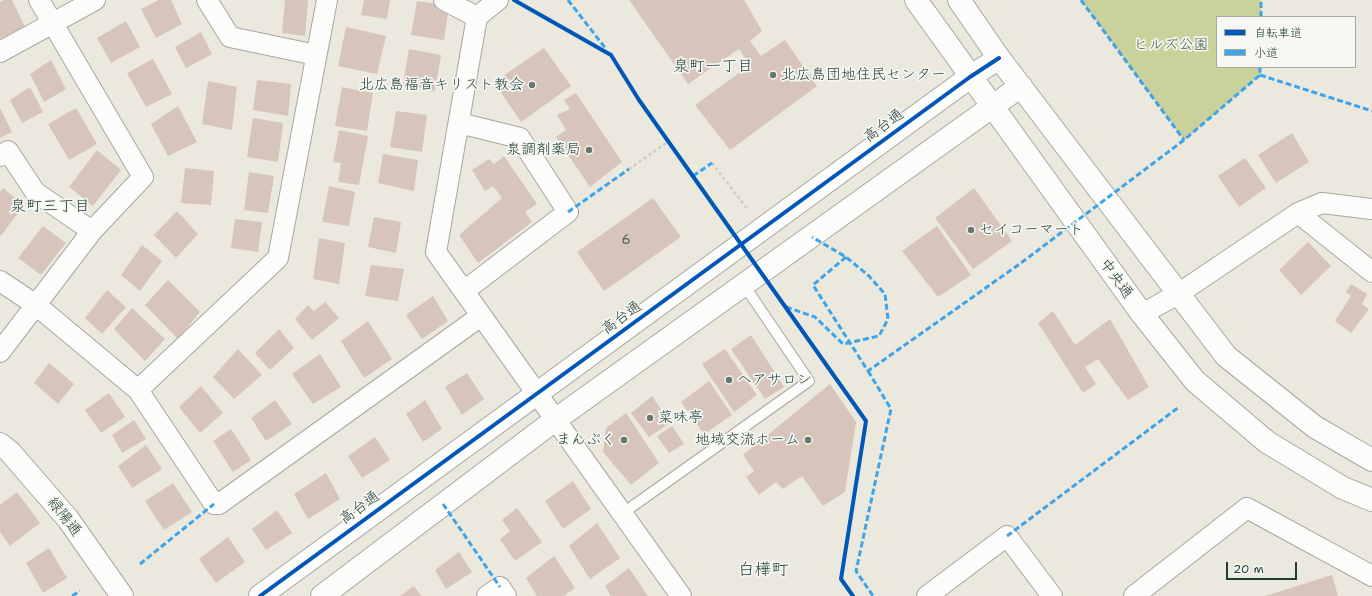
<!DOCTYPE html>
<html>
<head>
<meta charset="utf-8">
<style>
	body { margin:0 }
	#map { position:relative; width:1372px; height:596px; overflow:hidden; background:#ebe8de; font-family:"Shantell Sans","Klee One",sans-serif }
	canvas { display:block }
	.legend { position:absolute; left:1216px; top:16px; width:140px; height:52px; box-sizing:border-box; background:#f6f6f2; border:1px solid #a0aca6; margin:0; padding:5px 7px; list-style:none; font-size:12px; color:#1f3d34 }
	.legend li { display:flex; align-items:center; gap:8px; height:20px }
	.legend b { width:20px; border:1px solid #a0aca6 }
	.scale { position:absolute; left:1226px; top:562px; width:71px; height:18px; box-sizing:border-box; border:2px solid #1f3d34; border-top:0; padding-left:5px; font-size:12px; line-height:14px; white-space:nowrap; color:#1f3d34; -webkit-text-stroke:3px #f6f6f2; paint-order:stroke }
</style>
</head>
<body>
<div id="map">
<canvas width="1372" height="596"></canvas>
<ul class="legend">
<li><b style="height:5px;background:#0057b8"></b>自転車道</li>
<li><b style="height:5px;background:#3da4eb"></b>小道</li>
</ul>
<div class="scale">20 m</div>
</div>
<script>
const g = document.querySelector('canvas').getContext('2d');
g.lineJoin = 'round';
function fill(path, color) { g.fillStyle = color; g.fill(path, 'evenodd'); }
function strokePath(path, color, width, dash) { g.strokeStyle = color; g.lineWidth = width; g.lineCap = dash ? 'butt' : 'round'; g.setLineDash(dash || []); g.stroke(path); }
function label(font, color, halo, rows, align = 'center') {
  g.font = font + ' "Shantell Sans","Klee One",sans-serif'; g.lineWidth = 3.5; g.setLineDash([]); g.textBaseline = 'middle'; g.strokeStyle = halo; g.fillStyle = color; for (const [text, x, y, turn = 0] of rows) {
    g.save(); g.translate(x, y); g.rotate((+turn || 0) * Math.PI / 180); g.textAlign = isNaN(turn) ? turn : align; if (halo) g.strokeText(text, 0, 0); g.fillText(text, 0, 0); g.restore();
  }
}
const green = new Path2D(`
	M1081,0H1261V17H1217V67H1260V75L1184,140Z`);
const building = new Path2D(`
	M4,0H12L25,27L0,39V2Z
	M159,0H171L182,24L156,38L141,9Z
	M285,0H308L305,36L282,33Z
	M364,0H390L387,19L361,15Z
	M629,0H744L762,31L750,41L761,56L785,40L817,86L730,150L695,105L750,65L739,49L688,84Z
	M417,1L449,6L444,40L411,35Z
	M126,21L140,47L111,63L97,38Z
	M346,27L386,36L377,74L338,66Z
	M201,32L212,54L186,68L175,47Z
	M544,48L571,86L521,122L494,82Z
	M409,49L441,55L435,91L403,84Z
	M153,59L172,94L146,107L127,73Z
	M51,60L66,89L44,102L30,74Z
	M257,80L291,84L288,116L253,110Z
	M208,81L237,87L232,130L202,124Z
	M30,87L43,112L22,123L10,100Z
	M342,87L373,93L367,131L335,126Z
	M576,93L622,162L590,187L556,137L566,130L557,115L570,109L564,100Z
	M178,106L197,142L168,156L151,124Z
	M0,108L12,132L0,138Z
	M76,108L97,144L69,160L48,124Z
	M396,111L427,115L422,152L390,147Z
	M253,118L283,123L278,162L247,157Z
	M339,130L368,136L359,185L338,182L341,163L333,162Z
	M1292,133L1309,162L1276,183L1258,155Z
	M97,150L121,170L93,206L69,187Z
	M383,154L418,160L414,191L378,183Z
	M504,156L537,204L525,212L532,222L478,263L459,235L502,198L493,186L485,191L472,170L489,159L494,164Z
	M1245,158L1266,188L1239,207L1218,176Z
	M185,168L214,171L211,205L181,203Z
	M249,172L274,176L268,213L244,210Z
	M329,186L355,192L349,226L322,222Z
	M3,188L24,205L0,237V192Z
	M974,188L1012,241L973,269L935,218Z
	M653,198L681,237L604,291L577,252Z
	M177,211L198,234L176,258L154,235Z
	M374,217L401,222L396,253L368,247Z
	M235,219L262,222L258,252L231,248Z
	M43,226L66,243L41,275L18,258Z
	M937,226L971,275L938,297L902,251Z
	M319,238L345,243L339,284L313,279Z
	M1308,242L1331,266L1301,295L1279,270Z
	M142,245L162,261L140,291L121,275Z
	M371,265L404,269L398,301L365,296Z
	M168,280L200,312L178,339L145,305Z
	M1351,284L1367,294L1362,304L1369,309L1351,333L1335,321L1351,296L1346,292Z
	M107,290L126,307L102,334L85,318Z
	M433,296L448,321L422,339L406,315Z
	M325,302L339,318L312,340L295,319L308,305L314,311Z
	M132,308L165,339L145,361L114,329Z
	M1053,311L1075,345L1110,319L1149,387L1128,400L1098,359L1085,367L1096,384L1083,393L1038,323Z
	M368,321L392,359L364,378L341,341Z
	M279,329L294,348L270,370L255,353Z
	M751,335L784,387L765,399L731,349Z
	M238,349L262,375L234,399L213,377Z
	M725,349L757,395L734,412L702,364Z
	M320,354L341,387L313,404L292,374Z
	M49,363L74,384L58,404L34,383Z
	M467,373L484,399L462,415L445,387Z
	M709,381L732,415L704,434L681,402Z
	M830,384L856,422L845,492L823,506L802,476L783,489L776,482L759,495L746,477L754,471L743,455Z
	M201,386L223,413L200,433L179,407Z
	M109,393L125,417L101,433L85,410Z
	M652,396L670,423L649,437L631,413Z
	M275,400L292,424L266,441L251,418Z
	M425,400L442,429L423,442L406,414Z
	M626,413L659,463L631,485L603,452L606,428Z
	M134,420L146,439L122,453L112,435Z
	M672,426L684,444L669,453L657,436Z
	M231,429L251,460L233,472L213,441Z
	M375,437L390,460L362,478L348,456Z
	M146,445L162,469L132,488L118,466Z
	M326,473L340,499L308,519L294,494Z
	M573,481L591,509L563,529L545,501Z
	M173,483L192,512L164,530L145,501Z
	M17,492L40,523L10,546L0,532V505Z
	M517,508L542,542L515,561L500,539L510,531L502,520Z
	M277,510L292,533L266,550L252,529Z
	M597,523L620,558L590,579L569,546Z
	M228,537L245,562L216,583L199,559Z
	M49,548L67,578L43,593L26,563Z
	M459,552L472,572L446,589L435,570Z
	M554,556L575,588L564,596H537L526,578Z
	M629,568L648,596H611L605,586Z
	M1332,575L1338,596H1265Z
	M414,586L421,596H400Z`);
const path = new Path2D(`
	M712,163L748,210
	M629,169L669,141`);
const service = new Path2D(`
	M623,513L809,381L744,285`);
const minor = new Path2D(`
	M207,0L230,37L316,55
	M444,0L477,17
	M498,0L477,17L436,252L681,596
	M0,52L95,0
	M459,123L520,138L568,212L464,291
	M0,156L8,151L35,192L92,231
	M1298,213L1372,272
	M0,281L36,305L138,390L214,504H219L481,316
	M1142,314L1178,294L1298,213L1322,203L1372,209
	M0,352L92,231L143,177L39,0
	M138,390L278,258L327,0
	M487,596L500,587L506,596
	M927,596L1007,536L1052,596
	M1134,596L1247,508L1372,576`);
const tertiary = new Path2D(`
	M916,0L1142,314L1195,381L1267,442L1343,488L1372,500
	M959,0L999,58L1226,356L1315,427L1372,460
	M0,444L10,452L68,519L122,596
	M260,596L970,77L999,58
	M322,596L555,420L1021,86`);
const quiet = new Path2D(`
	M568,0L606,49
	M1081,0L1184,140
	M1261,17V0
	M1260,75L1372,111
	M693,176L712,163
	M568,212L629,169
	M846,257L813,285L868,371L1021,263L1184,140L1260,75V67
	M786,307L815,317L843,344L879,336L888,319L885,294L869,276L846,257L812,237
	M868,371L891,409L856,571L873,596
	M443,504L500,587
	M1007,536L1179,407
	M140,564L214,504
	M72,596L80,591`);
const cycleway = new Path2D(`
	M514,0L611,55L639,100L866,421L841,579L853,596
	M260,596L970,77L999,58`);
const markers = [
	[773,75,4,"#667970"],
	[532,85,4,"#667970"],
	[589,150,4,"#667970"],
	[971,230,4,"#667970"],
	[729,380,4,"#667970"],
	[650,418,4,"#667970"],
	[624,440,4,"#667970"],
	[808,440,4,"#667970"]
];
const numberNames = [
	["6",626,241]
];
const parkNames = [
	["ヒルズ公園",1171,45]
];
const poiNames = [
	["北広島団地住民センター",781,75],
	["北広島福音キリスト教会",524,85,"right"],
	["泉調剤薬局",581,150,"right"],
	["セイコーマート",979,230],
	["ヘアサロン",737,380],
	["菜味亭",658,418],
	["まんぷく",616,440,"right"],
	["地域交流ホーム",800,440,"right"]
];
const streetNames = [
	["高台通",884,126,-36],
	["中央通",1116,279,54],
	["高台通",622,318,-36],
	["高台通",360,508,-36],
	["緑陽通",64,517,52]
];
const neighbourhoodNames = [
	["泉町一丁目",713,67],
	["泉町三丁目",50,207]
];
const quarterNames = [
	["白樺町",763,571]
];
fill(green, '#c9d29a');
fill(building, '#d7c5bb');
strokePath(service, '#a6a8a2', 12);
strokePath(minor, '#a6a8a2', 22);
strokePath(tertiary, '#a6a8a2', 24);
strokePath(path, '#cbcdca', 2.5, [3, 3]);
strokePath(service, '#fcfcfa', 10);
strokePath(minor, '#fcfcfa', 20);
strokePath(tertiary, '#fcfcfa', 22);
strokePath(quiet, '#3da4eb', 3, [6, 3]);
strokePath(cycleway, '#0057b8', 4);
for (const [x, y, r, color] of markers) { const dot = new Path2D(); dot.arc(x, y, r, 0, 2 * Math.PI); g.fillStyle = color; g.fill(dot); strokePath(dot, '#f6f6f2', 1.5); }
label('13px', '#4d5f56', null, numberNames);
label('15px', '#435e40', '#f6f6f2', parkNames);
label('15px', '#1f3d34', '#f6f6f2', poiNames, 'left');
label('15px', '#1f3d34', '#f6f6f2', streetNames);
label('16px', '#1f3d34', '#f6f6f2', neighbourhoodNames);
label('17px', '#1f3d34', '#f6f6f2', quarterNames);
</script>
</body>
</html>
